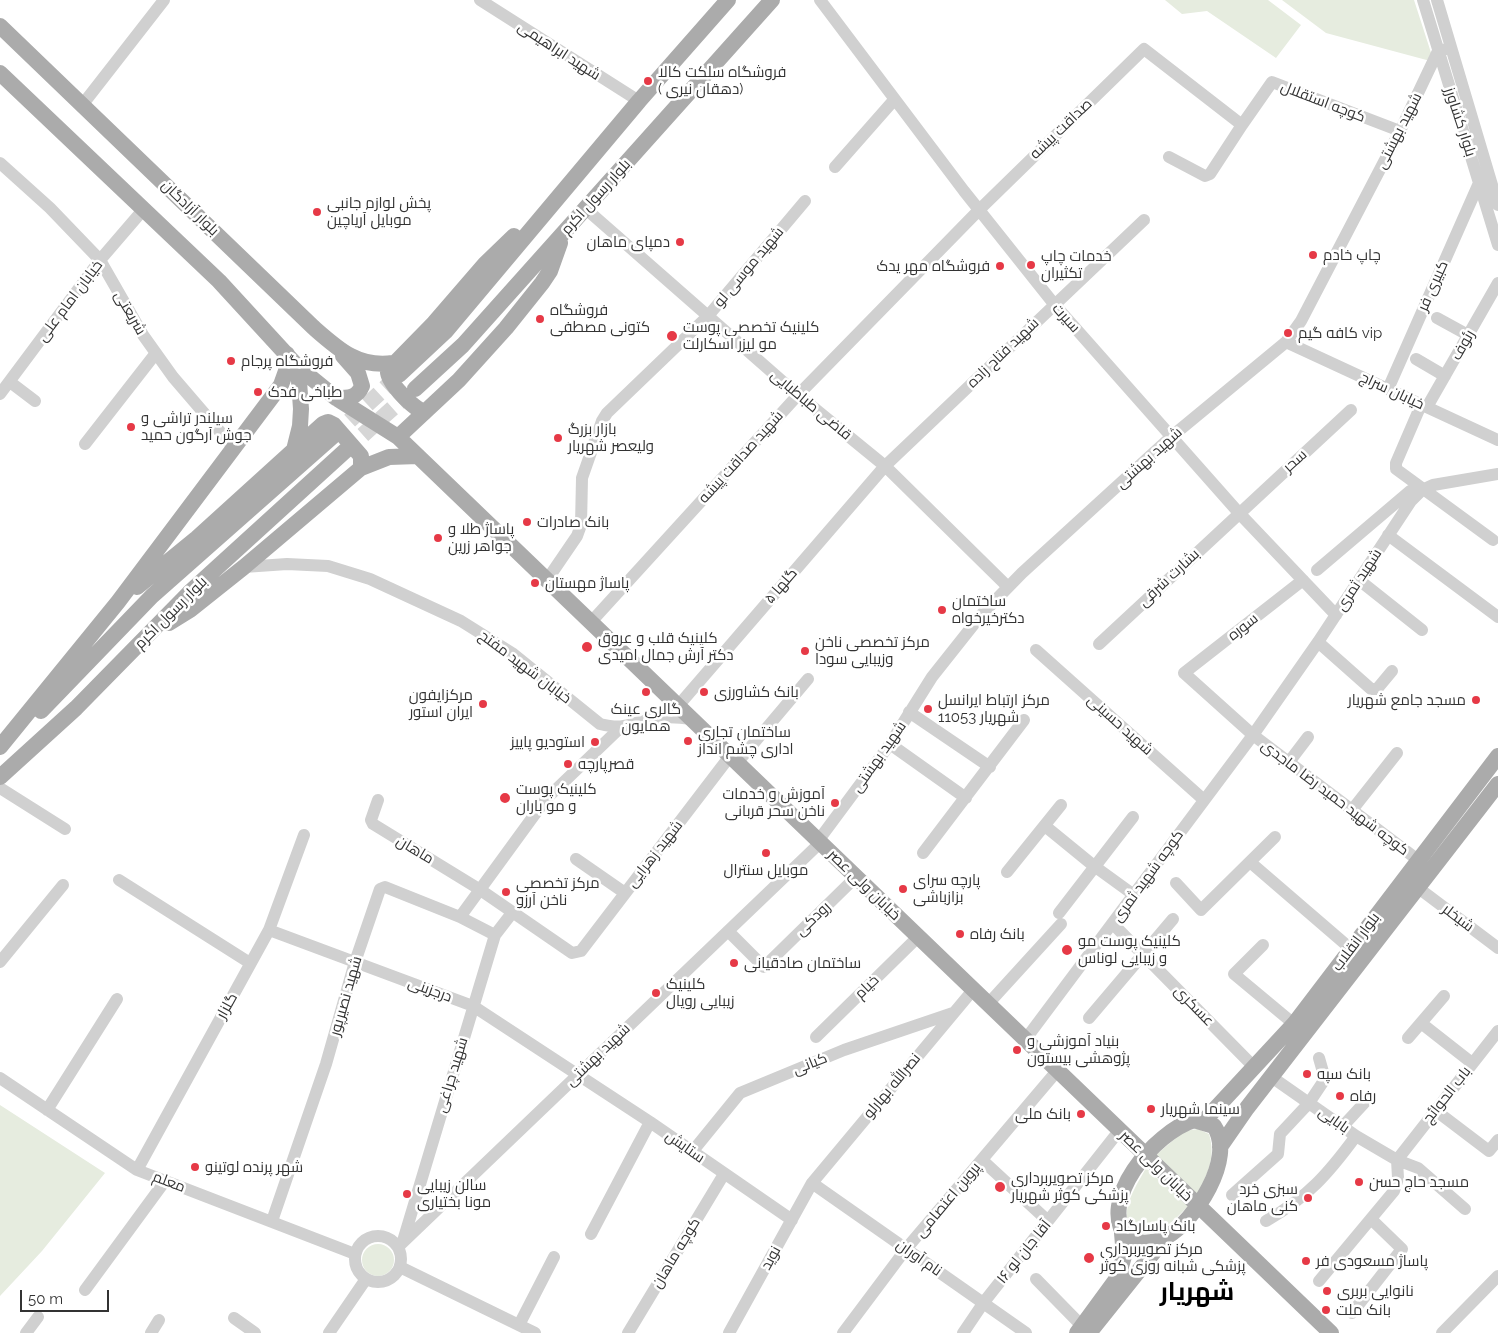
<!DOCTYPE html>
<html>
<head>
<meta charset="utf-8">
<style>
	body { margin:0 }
	#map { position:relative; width:1498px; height:1333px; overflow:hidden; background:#fff; font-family:Raleway,sans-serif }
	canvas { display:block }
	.scale { position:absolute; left:20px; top:1290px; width:89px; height:22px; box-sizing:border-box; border:2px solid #333; border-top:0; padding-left:6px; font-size:15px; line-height:18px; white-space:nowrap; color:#333; -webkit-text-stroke:4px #fff; paint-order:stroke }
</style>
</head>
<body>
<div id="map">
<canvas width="1498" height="1333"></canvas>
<div class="scale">50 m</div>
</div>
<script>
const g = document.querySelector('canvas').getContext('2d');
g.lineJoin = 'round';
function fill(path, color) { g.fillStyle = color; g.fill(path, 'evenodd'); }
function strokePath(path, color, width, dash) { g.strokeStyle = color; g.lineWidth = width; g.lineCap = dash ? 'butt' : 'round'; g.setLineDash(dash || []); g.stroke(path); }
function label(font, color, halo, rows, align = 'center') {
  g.font = font + ' Raleway,Cairo,sans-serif'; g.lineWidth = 5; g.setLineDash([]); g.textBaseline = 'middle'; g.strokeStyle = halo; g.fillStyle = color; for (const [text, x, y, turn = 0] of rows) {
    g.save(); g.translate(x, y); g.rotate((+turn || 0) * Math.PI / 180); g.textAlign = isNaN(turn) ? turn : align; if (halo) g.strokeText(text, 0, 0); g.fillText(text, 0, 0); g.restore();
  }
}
const green = new Path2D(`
	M1165,0H1268L1301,25L1276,58L1207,11L1182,14Z
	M1282,0H1414L1434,62L1326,33Z
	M0,1105L105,1173L42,1251L0,1296Z
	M1198,1129L1209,1134C1216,1157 1208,1174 1197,1194L1156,1155L1184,1131Z
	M1146,1168L1188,1206C1176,1219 1154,1242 1135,1231C1130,1228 1127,1225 1127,1219C1125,1201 1138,1183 1146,1168Z
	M362 1260a16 16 0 1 1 32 0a16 16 0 1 1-32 0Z`);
const majorTunnel = new Path2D(`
	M332,437L399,375
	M345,451L414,389`);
const minor = new Path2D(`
	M480,0L639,101
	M820,0L964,191L1054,304L1239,513L1336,615
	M1423,0L1498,245
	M1437,0L1498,205
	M83,104L164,0
	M1169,157L1205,176L1210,174L1242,125
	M0,163L50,208L100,260L143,335L173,377L234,448
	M835,167L894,100
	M586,209L798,395L885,466L1008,587
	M1437,318L1468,335
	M1286,342L1498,440
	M1416,359L1445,376
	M10,382L35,401
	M1388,389L1479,183
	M0,394L100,260L143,210
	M1421,405L1396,463V469L1493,540
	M1427,407L1498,283
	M85,444L156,353
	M1388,535L1498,617
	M244,567L287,564L328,566L370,579L461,621L512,653L600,724C625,730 628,724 651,719C665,716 678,717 692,719
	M1317,570L1410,491L1419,490
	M547,580L577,536L581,525L582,478L602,421L607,413L708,316L805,201
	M1303,580L1184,673L1253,735L1418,860
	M1359,580L1422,630
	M591,622L798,395L979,210L1144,49L1242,125L1272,82L1400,131
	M1318,642L1371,689H1377L1392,671
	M1099,644L1351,410
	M1036,650L1204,800
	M678,706L885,466L1144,220
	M909,712L990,767
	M890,744L966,798
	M1289,762L1308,737
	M737,763L808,679
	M0,788L65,829
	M378,800L371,820L373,824L479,889L572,953L581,951L730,756
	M1352,810L1397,753
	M1045,826L1094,866L1134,895
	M818,841L890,744L932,677L982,614L1022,573L1171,437L1286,342L1301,321L1400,131L1438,51L1451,48
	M923,853L1024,720
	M576,859L625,893
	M1250,862L1351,949
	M1007,872L1061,805
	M119,880L250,963
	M1176,883L1201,910L1275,837
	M1417,887L1498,948
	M1059,913L1133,817
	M460,917L546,799L619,729
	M1113,924L1254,1067
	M269,930L473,1006L650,1122L792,1220
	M728,931L764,967L856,877
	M1263,945L1234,974L1294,1024
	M0,962L63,885
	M988,1004L1061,924
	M1089,1018L1173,919
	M1421,1023L1472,1063
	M816,1037L918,937
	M1408,1038L1444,996
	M1025,1040L1253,735L1318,642L1411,501L1422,490L1433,485L1498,474
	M0,1078L137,1170L355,1254
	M1273,1078L1356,1136L1397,1160L1418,1168L1465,1209
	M47,1110L117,999
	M1435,1110L1489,1151L1498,1140
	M1343,1126L1367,1100
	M692,1152L740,1093L844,1050L953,1013
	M982,1160L1048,1221
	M1397,1160L1498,1031
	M137,1170L269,930L304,835
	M812,1183L1026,1333
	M1232,1195L1278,1154L1280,1134L1309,1103L1325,1079L1319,1058
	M272,1221L326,1064L355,962L380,889L385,887L460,917L495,935
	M1266,1221C1308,1197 1328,1174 1356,1136
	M591,1234L650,1122
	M355 1259a23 23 0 1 1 46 0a23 23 0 1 1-46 0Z
	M403,1241L495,935L512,913
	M398,1247L820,843
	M400,1267L535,1333
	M1036,1279L1082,1326
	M1319,1281L1394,1191L1398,1178L1397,1160
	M85,1290L165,1181
	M1352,1313L1402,1249L1371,1219
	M234,1318L255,1333
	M519,1325L554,1257
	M26,1333L38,1317
	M151,1333L159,1320
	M329,1333L366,1279
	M628,1333L724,1174
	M729,1333L812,1183L973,990
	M843,1333L906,1249L1057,1071
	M963,1333L984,1302L1119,1131
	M1442,1333L1498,1276`);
const major = new Path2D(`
	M0,26L313,327C338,349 358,368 393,363
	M0,73L219,281L298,367L336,398L398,437L1331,1333
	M399,375L445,332L639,101L728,0
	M415,389L463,345L772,0
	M336,398C349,398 357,398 362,386L358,373L343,356
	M425,412C414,410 386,381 388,370L434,323L485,264L514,236
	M398,437L459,380L506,328L542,283L550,271L560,243
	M294,450L323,424L328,422L334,425L361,456V468
	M137,587L197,538L294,450L300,426L301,409L298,367
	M169,623L190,610L244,567L361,468L389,457L418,456
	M41,711L152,596L332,437
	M0,747L118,602L281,385L286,371L287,354
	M0,777L76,708L189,593L345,451
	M1194,1120L1214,1126C1236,1158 1195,1221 1166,1237C1154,1244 1141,1244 1128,1240C1095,1201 1155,1132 1194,1120Z
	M1204,1121L1294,1024L1498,756
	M1220,1147L1247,1108L1498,784
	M1077,1333L1118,1277L1124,1256L1122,1233
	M1089,1333L1165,1238`);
const markers = [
	[648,81,5,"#e63946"],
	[317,212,5,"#e63946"],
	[680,242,5,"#e63946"],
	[1313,255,5,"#e63946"],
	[1031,265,5,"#e63946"],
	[1000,266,5,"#e63946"],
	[540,319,5,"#e63946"],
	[1288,333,5,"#e63946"],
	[672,336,6,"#e63946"],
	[231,361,5,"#e63946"],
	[258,392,5,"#e63946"],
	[131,427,5,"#e63946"],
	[558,438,5,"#e63946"],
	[527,522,5,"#e63946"],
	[438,538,5,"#e63946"],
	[535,583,5,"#e63946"],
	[942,610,5,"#e63946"],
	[587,647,6,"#e63946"],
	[805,651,5,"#e63946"],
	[646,692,5,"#e63946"],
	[704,692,5,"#e63946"],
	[1476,700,5,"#e63946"],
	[483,704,5,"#e63946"],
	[928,709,5,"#e63946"],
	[688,741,5,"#e63946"],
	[595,742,5,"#e63946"],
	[568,764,5,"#e63946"],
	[505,798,6,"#e63946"],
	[835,803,5,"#e63946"],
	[766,853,5,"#e63946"],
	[903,889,5,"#e63946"],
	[506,892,5,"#e63946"],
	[960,934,5,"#e63946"],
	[1067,950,6,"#e63946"],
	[734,963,5,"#e63946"],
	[656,993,5,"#e63946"],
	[1017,1050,5,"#e63946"],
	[1307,1074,5,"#e63946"],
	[1340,1096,5,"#e63946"],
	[1151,1109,5,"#e63946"],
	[1081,1114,5,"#e63946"],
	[195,1167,5,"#e63946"],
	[1359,1182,5,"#e63946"],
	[1000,1187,6,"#e63946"],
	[407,1194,5,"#e63946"],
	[1308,1198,5,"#e63946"],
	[1106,1226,5,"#e63946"],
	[1089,1258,6,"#e63946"],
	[1306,1261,5,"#e63946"],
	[1327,1291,5,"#e63946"],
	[1326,1310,5,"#e63946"]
];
const streetNames = [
	["شهید ابراهیمی",559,51,33],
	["کوچه استقلال",1323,102,21],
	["بلوار کشاورز",1460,122,72],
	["صداقت پیشه",1061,129,-44],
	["شهید بهشتی",1399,131,-63],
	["بلوار رسول اکرم",596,197,-48],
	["بلوار آزادگان",190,208,44],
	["شهید موسی لو",749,267,-50],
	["کبیری فر",1433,286,-66],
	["خیابان امام علی",70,301,-53],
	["شریعتی",130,313,60],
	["سیرت",1066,318,48],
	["رئوف",1463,345,-60],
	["شهید فتاح زاده",1003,353,-44],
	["خیابان سراج",1392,391,25],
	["قاضی طباطبایی",811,405,40],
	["شهید صداقت پیشه",741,457,-48],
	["شهید بهشتی",1149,458,-42],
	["سحر",1295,461,-42],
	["بشارت شرقی",1169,578,-43],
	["شهید ثمری",1359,580,-57],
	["گلها ۵",781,586,-49],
	["بلوار رسول اکرم",171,613,-45],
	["سوره",1243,627,-38],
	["خیابان شهید مفتح",525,667,37],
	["شهید حسینی",1120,725,42],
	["شهید بهشتی",879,757,-55],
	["کوچه شهید حمید رضا ماجدی",1335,798,37],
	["ماهان",415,850,31],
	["شهید زهرایی",655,854,-52],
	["کوچه شهید ثمری",1148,876,-54],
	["خیابان ولی عصر",864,885,44],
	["شیخلر",1458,918,37],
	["رودکی",813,919,-44],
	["بلوار انقلاب",1356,942,-53],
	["خیام",867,987,-44],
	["درجزینی",430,990,20],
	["شهید نصیرپور",346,996,-74],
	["گلزار",227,1006,-61],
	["عسکری",1194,1006,46],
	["شهید بهشتی",598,1055,-44],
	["کیانی",810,1064,-22],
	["شهید چراغی",452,1075,-73],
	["نصرالله بهارلو",892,1086,-50],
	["باب الحوائج",1447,1095,-52],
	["بابایی",1334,1120,35],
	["ستایش",685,1147,35],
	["خیابان ولی عصر",1156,1166,44],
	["معلم",169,1182,21],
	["پروین اعتصامی",948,1200,-50],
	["آقا جان لو ۱۶",1024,1252,-51],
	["کوچه ماهان",676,1253,-59],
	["نوید",771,1258,-61],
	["نام آوران",919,1258,35]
];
const poiNames = [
	["فروشگاه سلکت کالا",658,72],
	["( دهقان نیری)",658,89],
	["پخش لوازم جانبی",327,203],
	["موبایل آریاچین",327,220],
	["دمپای ماهان",670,242,"right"],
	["چاپ خادم",1323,255],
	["خدمات چاپ",1041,256],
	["تکثیران",1041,273],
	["فروشگاه مهر یدک",990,266,"right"],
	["فروشگاه",550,310],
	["کتونی مصطفی",550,327],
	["کلینیک تخصصی پوست",683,327],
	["مو لیزر اسکارلت",683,344],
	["کافه گیم vip",1298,333],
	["فروشگاه پرجام",241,361],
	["طباخی فدک",268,392],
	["سیلندر تراشی و",141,418],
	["جوش آرگون حمید",141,435],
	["بازار بزرگ",568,429],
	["ولیعصر شهریار",568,446],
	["بانک صادرات",537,522],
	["پاساژ طلا و",448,529],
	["جواهر زرین",448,546],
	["پاساژ مهستان",545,583],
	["ساختمان",952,601],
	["دکترخیرخواه",952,618],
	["کلینیک قلب و عروق",598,638],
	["دکتر آرش جمال امیدی",598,655],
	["مرکز تخصصی ناخن",815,642],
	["وزیبایی سودا",815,659],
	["بانک کشاورزی",714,692],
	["مرکزایفون",473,695,"right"],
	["ایران استور",473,712,"right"],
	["مرکز ارتباط ایرانسل",938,700],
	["11053 شهریار",938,717],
	["مسجد جامع شهریار",1466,700,"right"],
	["گالری عینک",646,709,"center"],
	["همایون",646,726,"center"],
	["ساختمان تجاری",698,732],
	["اداری چشم انداز",698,749],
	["استودیو پاییز",585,742,"right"],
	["قصرپارچه",578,764],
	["کلینیک پوست",516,789],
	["و مو باران",516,806],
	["آموزش و‌ خدمات",825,794,"right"],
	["ناخن سحر قربانی",825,811,"right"],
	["موبایل سنترال",766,870,"center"],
	["پارچه سرای",913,880],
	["بزازباشی",913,897],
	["مرکز تخصصی",516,883],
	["ناخن آرزو",516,900],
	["بانک رفاه",970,934],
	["کلینیک پوست مو",1078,941],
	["و زیبایی لوناس",1078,958],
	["ساختمان صادقیانی",744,963],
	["کلینیک",666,984],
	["زیبایی رویال",666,1001],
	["بنیاد آموزشی و",1027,1041],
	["پژوهشی بیستون",1027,1058],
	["بانک سپه",1317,1074],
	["رفاه",1350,1096],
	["سینما شهریار",1161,1109],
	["بانک ملی",1071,1114,"right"],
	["شهر پرنده لوتینو",205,1167],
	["مرکز تصویربرداری",1011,1178],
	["پزشکی کوثر شهریار",1011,1195],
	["مسجد حاج حسن",1369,1182],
	["سالن زیبایی",417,1185],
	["مونا بختیاری",417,1202],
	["سبزی خرد",1298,1189,"right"],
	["کنی ماهان",1298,1206,"right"],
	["بانک پاسارگاد",1116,1226],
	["مرکز تصویربرداری",1100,1249],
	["پزشکی شبانه روزی کوثر",1100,1266],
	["پاساژ مسعودی فر",1316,1261],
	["نانوایی بربری",1337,1291],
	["بانک ملت",1336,1310]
];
const townNames = [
	["شهریار",1197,1292]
];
fill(green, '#e6ecdf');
strokePath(majorTunnel, '#d6d6d6', 16, [16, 8]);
strokePath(minor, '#d0d0d0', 12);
strokePath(major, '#ababab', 16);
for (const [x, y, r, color] of markers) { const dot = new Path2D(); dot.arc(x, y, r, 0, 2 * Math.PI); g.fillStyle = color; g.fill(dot); strokePath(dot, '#fff', 2); }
label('15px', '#333', '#fff', streetNames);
label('15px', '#333', '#fff', poiNames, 'left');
label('bold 25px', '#000', '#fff', townNames);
</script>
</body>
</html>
